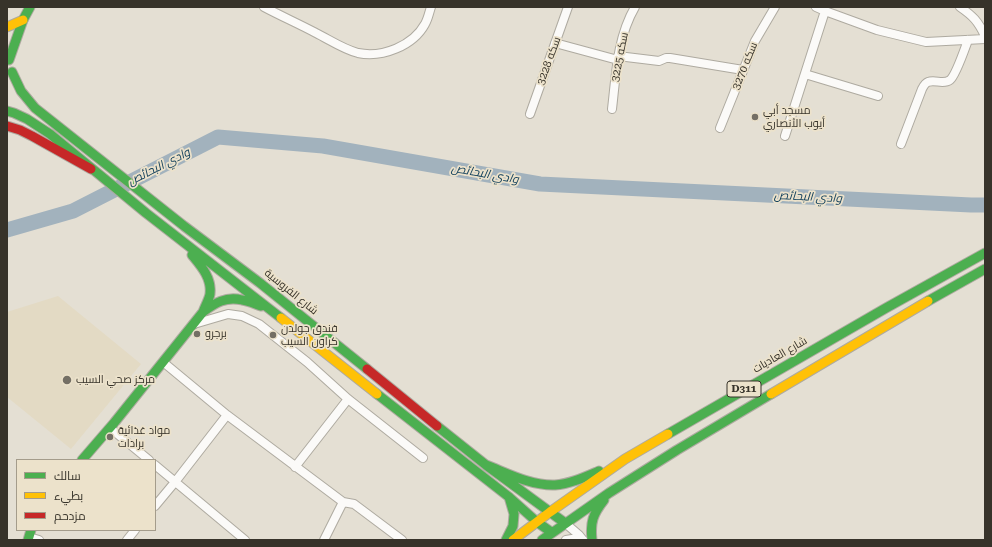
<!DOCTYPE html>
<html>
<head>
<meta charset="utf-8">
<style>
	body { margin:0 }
	#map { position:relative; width:992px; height:547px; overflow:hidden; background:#e4dfd3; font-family:"Roboto Serif",Cairo,serif }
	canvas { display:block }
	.frame { position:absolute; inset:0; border:8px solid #37332a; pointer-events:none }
	.legend { position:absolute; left:16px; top:459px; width:140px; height:72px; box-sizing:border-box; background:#ece2cb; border:1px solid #a49c8b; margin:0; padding:5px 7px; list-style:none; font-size:12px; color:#37332a }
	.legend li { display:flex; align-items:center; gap:8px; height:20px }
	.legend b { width:20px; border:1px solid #a49c8b }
</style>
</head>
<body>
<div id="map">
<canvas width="992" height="547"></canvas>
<div class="frame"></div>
<ul class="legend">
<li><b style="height:5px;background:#4caf50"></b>سالك</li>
<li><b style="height:5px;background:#ffc107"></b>بطيء</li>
<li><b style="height:5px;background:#c62828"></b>مزدحم</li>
</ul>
</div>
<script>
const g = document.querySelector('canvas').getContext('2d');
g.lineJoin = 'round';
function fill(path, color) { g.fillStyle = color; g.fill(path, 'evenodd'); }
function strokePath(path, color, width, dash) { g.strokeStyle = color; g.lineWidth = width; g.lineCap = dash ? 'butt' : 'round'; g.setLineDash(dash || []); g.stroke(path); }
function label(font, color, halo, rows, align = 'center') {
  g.font = font + ' "Roboto Serif",Cairo,serif'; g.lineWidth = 3.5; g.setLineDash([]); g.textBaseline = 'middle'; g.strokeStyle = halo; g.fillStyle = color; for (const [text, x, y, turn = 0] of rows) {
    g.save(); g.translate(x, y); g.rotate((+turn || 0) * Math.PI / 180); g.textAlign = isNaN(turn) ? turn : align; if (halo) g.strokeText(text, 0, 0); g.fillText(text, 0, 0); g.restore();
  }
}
const built = new Path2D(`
	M58,296L141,364L71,449L7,397V312Z`);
const river = new Path2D(`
	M7,230L73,211L218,137L323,146L540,184L971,205H985`);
const street = new Path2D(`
	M264,7C281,16 299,24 316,33C330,40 343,49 358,53C382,58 413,46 425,24C428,19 429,13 431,7
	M960,7C973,16 978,21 985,36
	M825,11L877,30L926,42L985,39
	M555,43L618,60
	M618,56L659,61L666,58H670L743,70
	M805,74L878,96
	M612,109C616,75 617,38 635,7
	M530,114L568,7
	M720,128L755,41L775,7
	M785,136L825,11L816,7
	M901,144L922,89C923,87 925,83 928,82C935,79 943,85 950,80C956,75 965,48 968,40
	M194,324L228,314L242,316L259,324L307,362L348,399L423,458
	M163,362L227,415L343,502L354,504L402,540
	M110,428L149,460
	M155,465L245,540
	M295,467L348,399
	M155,506L175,482L227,415
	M565,523L579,535L583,540
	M29,537L39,540
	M127,540L135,530
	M324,540L343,502
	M566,540L572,539L583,540`);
const fast = new Path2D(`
	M9,60L23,20L30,7
	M12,72L21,91L35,108L184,226L260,283L367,369
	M7,111L14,113L27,119L50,134L146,213L281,318
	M928,301L985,269
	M203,312C215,303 226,296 242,300C249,301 255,304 261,306
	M377,394L509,497L537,522L551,532
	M437,426L486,465L565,523
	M668,434L886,308L985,253
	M82,460L114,423L203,312C205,306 209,300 210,294C212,278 201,266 192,255
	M486,465C507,473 531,486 555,485C570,484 585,477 599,471
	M28,540L31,530
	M506,540L513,526L514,514L509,497
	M542,540L609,493L677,450L771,394
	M592,540C590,522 593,514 604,500`);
const slow = new Path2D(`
	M7,27L23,20
	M281,318L377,394
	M771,394L928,301
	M513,540L550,512L625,459L668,434`);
const jam = new Path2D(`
	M7,126L20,130L32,136L91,169
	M367,369L437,426`);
const markers = [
	[755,117,4,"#746f65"],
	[197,334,4,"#746f65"],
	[273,335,4,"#746f65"],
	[67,380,5,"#746f65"],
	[110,437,4,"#746f65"]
];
const shields = [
	[744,389,34]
];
const shieldNames = [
	["D311",744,389]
];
const streetNames = [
	["سكه 3225",620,57,-79],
	["سكه 3228",549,61,-70],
	["سكه 3270",745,66,-68],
	["شارع الفروسية",291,292,39],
	["شارع العاديات",780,355,-30]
];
const poiNames = [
	["مسجد أبي",763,111],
	["أيوب الأنصاري",763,124],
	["فندق جولدن",281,329],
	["كراون السيب",281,342],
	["برجرو",205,334],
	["مركز صحي السيب",76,380],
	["مواد غذائية",118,431],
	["برادات",118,444]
];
const waterNames = [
	["وادي البحائص",159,167,-27],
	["وادي البحائص",485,174,10],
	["وادي البحائص",808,197,3]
];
fill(built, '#e3dac4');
strokePath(river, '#a2b2bd', 15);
strokePath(street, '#aeaaa0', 10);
strokePath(fast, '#aeaaa0', 11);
strokePath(slow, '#aeaaa0', 11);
strokePath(jam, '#aeaaa0', 11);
strokePath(street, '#fbfaf8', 8);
strokePath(fast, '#4caf50', 9);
strokePath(slow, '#ffc107', 9);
strokePath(jam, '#c62828', 9);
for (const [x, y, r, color] of markers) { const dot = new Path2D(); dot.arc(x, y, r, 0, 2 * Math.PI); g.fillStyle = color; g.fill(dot); strokePath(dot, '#ece2cb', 1.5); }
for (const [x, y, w] of shields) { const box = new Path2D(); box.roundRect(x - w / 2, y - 8, w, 16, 3); g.fillStyle = '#ece2cb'; g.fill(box); strokePath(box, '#37332a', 1); }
label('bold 10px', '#37332a', null, shieldNames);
label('11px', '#37332a', '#ece2cb', streetNames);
label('11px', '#37332a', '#ece2cb', poiNames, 'left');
label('italic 12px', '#0c3c59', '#ece2cb', waterNames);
</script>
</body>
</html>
